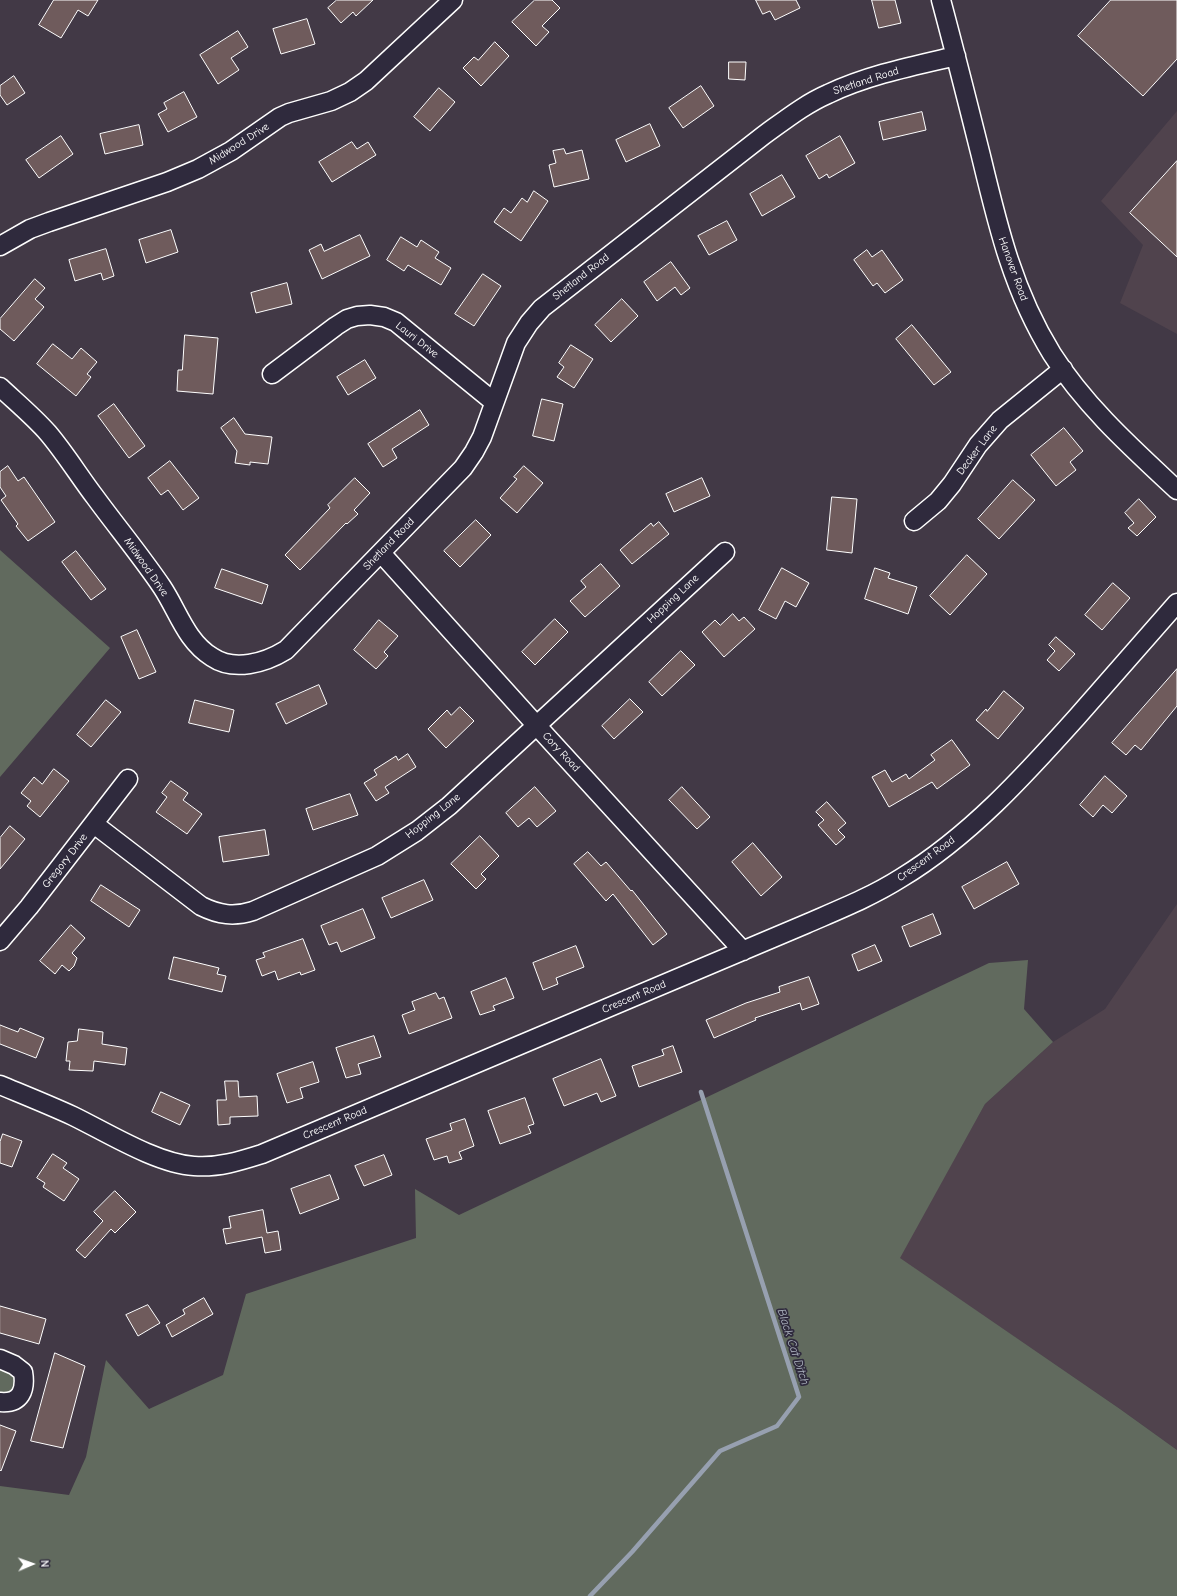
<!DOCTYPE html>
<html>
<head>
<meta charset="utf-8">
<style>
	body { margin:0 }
	#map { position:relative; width:1177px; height:1596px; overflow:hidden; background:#423946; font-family:"Comic Neue",sans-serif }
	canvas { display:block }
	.north { position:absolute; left:12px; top:1544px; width:40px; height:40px; -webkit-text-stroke:3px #2f2a3d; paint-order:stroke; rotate:88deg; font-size:11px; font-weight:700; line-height:16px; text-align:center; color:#fff }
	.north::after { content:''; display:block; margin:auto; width:14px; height:18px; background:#fff; clip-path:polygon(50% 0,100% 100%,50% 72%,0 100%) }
</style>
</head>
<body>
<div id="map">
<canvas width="1177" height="1596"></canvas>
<div class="north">N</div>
</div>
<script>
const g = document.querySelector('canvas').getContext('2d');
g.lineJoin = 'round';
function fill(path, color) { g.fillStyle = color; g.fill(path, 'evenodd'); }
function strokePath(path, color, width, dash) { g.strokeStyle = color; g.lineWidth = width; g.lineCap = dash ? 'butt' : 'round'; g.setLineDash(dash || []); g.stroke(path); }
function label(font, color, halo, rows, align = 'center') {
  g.font = font + ' "Comic Neue",sans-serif'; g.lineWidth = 3.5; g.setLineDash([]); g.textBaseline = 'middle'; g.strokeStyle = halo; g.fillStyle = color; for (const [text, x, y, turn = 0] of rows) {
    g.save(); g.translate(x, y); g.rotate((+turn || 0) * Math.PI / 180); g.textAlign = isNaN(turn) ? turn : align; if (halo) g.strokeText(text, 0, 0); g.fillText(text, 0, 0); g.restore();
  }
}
const built = new Path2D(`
	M1177,111V334L1120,303L1143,245L1101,201Z
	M1177,904V1450L1120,1409L899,1258L985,1104L1053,1042L1105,1009Z`);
const green = new Path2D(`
	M0,550L110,648L0,777Z
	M1028,960L1024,1009L1053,1042L985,1104L900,1258L1120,1409L1177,1450V1596H0V1486L69,1495L86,1457L106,1360L149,1409L223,1375L246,1294L416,1238L415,1189L459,1215L989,963Z
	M0,1369L18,1376L9,1397L0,1393Z`);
const stream = new Path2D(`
	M590,1596L632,1552L720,1451L777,1426L799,1397L701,1092`);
const building = new Path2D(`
	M54,0H98L88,16L78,10L61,38L39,25Z
	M337,0H373L356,16L353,12L341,23L328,8Z
	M535,0H552L560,8L542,26L549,32L536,46L512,22Z
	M756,0H796L800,8L775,20L770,11L763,14Z
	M872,0H895L901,23L879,28Z
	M1111,0H1177V59L1143,96L1078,36Z
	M307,19L315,44L281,54L273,29Z
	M238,31L248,47L231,58L239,70L218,84L200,55Z
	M495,42L509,56L481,86L463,68L474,57L478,60Z
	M729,62H746L745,80L729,79Z
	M14,76L25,93L7,105L0,95V86Z
	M701,86L714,106L683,128L669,108Z
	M439,88L455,102L430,131L414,117Z
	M184,92L197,117L168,132L158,114L167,109L164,103Z
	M922,112L926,130L883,140L879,122Z
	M650,124L660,146L626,162L616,140Z
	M139,125L143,145L105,154L100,134Z
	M61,136L73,154L39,178L26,160Z
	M840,136L855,163L829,178L827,174L819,179L806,156Z
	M352,142L357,149L368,142L376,155L332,182L319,162Z
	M564,149L566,154L582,150L589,179L554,187L549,165L556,163L553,151Z
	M1177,161V257L1130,213Z
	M782,175L795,197L762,216L750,194Z
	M534,191L548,201L521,241L494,222L504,208L511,213L522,198L527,202Z
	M727,221L737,240L709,255L698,236Z
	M171,230L178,252L146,263L139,240Z
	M360,235L370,256L322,279L309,250L321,244L324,251Z
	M401,237L417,247L421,240L439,252L435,258L451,268L441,285L408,265L404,271L387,260Z
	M106,249L114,276L103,280L101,273L75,281L69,260Z
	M867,250L872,257L882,250L903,280L885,293L877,283L873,286L854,260Z
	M671,262L690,288L681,295L675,287L657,301L644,282Z
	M483,274L501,286L474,326L455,314Z
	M35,279L45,288L35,299L44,307L14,341L0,329V319Z
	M287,283L292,304L256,313L251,293Z
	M622,299L638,316L611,342L595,325Z
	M912,325L951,372L934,385L896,339Z
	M185,335L218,338L213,394L177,391L178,370H182Z
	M53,344L72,359L81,348L97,362L87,374L91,377L76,396L37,364Z
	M571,345L593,359L574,388L557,377L564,367L559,363Z
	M365,360L376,378L348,395L337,377Z
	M542,399L563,404L554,441L533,436Z
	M114,404L145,446L129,458L98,416Z
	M420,410L429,425L392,449L397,458L383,467L368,444Z
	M234,418L245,434L272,437L268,464L250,462V465L235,463L237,451L221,428Z
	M1064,428L1083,451L1070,462L1076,470L1056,486L1031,455Z
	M170,461L199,498L183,510L168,490L161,495L148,478Z
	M8,466L18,481L24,477L55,522L28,541L16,526L18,524L1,500L6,496L0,487V472Z
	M524,466L543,483L517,513L500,498L517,479L514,477Z
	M355,478L370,493L354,510L358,514L347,524L346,523L300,570L285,555L330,508L328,505Z
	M702,478L710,496L674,512L666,494Z
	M1013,480L1035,500L999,539L978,519Z
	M832,497L857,499L852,553L827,550Z
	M1139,499L1156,517L1137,536L1128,528L1134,523L1125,513Z
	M476,520L491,535L460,567L444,551Z
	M659,522L669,534L632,564L620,550L651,523L653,526Z
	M76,551L106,589L91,600L62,562Z
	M967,555L987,574L950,615L930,596Z
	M601,564L620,586L585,617L570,601L586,587L581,581Z
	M782,568L809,583L796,607L785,601L776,619L759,610Z
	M875,568L890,573L888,578L917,587L908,614L865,599Z
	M222,569L268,585L262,604L215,588Z
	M1113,583L1130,598L1102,630L1085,615Z
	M733,614L739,621L744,617L755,629L724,657L702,632L715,620L720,625Z
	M555,619L568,632L535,665L522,652Z
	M379,620L398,636L384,652L388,656L376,669L354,650Z
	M137,630L156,672L139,679L121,637Z
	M1056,637L1075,654L1059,671L1047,660L1055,651L1049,645Z
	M681,651L695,665L662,696L649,682Z
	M1177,669V706L1141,750L1135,745L1126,755L1112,743Z
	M319,685L327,704L286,724L276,704Z
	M1004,691L1024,708L998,739L976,720L986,709L987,711Z
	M630,699L643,712L614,739L602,726Z
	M106,700L121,712L91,747L77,735Z
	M195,700L234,710L229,732L189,723Z
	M460,707L474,721L446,748L428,729L447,710L451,715Z
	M952,740L970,765L937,789L932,782L889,807L872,777L885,770L892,782L906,774L909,779L935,760L931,755Z
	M408,754L416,767L385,787L389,793L376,801L364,783L377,775L374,770L396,756L398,760Z
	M54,769L69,781L40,817L27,806L31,801L21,793L34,777L42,784Z
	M1105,776L1127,796L1112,813L1103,805L1093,817L1080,805Z
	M171,781L188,793L183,800L202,814L187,834L156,812L167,797L162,793Z
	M535,787L556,811L537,827L529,818L518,827L506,813Z
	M682,787L710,817L697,829L669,800Z
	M350,794L358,815L313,830L306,809Z
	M827,802L846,823L838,830L845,837L836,845L818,825L824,820L816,812Z
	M10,826L25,839L0,869V838Z
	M265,830L269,855L223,862L219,837Z
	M480,836L499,856L481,874L486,879L476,889L451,864Z
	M753,843L782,877L761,896L732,862Z
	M588,852L601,866L606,862L631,891L632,890L667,934L653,945L613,894L606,901L574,864Z
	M1007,862L1019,884L974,909L962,887Z
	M424,880L433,900L391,918L382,898Z
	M101,885L140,910L129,927L91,901Z
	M363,909L375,938L341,952L337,942L329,945L321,926Z
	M933,914L941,934L910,947L902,927Z
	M71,925L85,938L72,953L77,958L74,966L69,971L62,965L55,974L40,961Z
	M303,939L315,970L301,975L300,972L278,980L275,971L262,976L256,960L265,957L263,953Z
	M875,945L882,961L858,971L852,955Z
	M576,946L584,967L556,978L558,984L543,990L533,963Z
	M174,957L219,968L217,974L226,976L222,992L169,979Z
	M809,977L819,1004L802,1010L800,1003L755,1018L756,1020L714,1038L706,1020L746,1003L780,992L779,987Z
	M506,978L514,998L493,1006L495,1010L480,1015L471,992Z
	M436,993L439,999L444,997L452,1018L409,1034L402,1015L415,1010L412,1002Z
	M0,1025L18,1032L20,1028L44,1038L36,1058L0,1044Z
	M79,1029L103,1032L102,1044L127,1048L125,1065L94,1061L93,1071L69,1070L70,1061H66L68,1042L77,1041Z
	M374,1036L381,1057L358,1064L361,1074L346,1078L336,1048Z
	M673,1046L682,1072L639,1087L632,1066L664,1055L662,1050Z
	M601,1059L616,1096L601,1102L597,1093L564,1106L553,1079Z
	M313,1062L319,1082L300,1088L303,1098L287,1103L277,1074Z
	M225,1081H238L239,1097L257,1096L258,1116L230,1117V1124L218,1125L217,1100H226Z
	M161,1092L190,1105L180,1125L152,1112Z
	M525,1098L534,1124L528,1126L531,1133L500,1144L488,1111Z
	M465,1119L474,1146L459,1152L462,1159L449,1163L447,1156L434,1160L426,1139L452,1130L450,1124Z
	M3,1134L22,1141L12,1167L0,1163V1142Z
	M53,1154L67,1163L63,1168L79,1179L64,1201L43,1187L45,1183L37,1178Z
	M384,1155L392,1175L364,1186L355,1166Z
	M330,1175L339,1199L300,1214L291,1189Z
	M115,1191L136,1212L115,1233L111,1229L85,1258L76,1250L103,1221L94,1212Z
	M263,1210L267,1233L278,1231L281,1250L265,1253L262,1237L226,1244L223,1229L231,1228L229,1217Z
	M204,1298L213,1314L172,1337L166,1325L185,1314L183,1310Z
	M148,1305L160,1323L138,1336L126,1315Z
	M0,1306L46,1319L39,1344L0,1333Z
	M55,1353L85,1366L63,1448L31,1441Z
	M0,1425L16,1431L1,1471L0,1470Z`);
const minor = new Path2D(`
	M941,0C955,52 968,104 981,156C998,227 1013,291 1052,354C1085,406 1132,448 1177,490
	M0,246L30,229L49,222L167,182L198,169L231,151L280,117L289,113L331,101L350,92L366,81L453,0
	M272,374L336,326L347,319L357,316L370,315L384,317L396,322L494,402
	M0,387C16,402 34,417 48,433C65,453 79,476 95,497C117,527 141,556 162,587C178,611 186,641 212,657C234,672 265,663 286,650L463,468L474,452L482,437L516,343L529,323L542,308L764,135C785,120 805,104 828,94C868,75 913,66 956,56
	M914,521L938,501L952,484L978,445L1000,420L1063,369
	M381,553L537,726L743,951
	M94,824L201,906C219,915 234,917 253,911L377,856L417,831L449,806L725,552
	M0,941L29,907L128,779
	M0,1085C24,1095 49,1105 73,1116C106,1132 157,1164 194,1166C218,1168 240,1161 262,1154L806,924C838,910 871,897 901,878C969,837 1025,775 1077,717C1110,679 1144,641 1177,603
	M0,1359L14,1365L23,1372C26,1390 21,1404 0,1402`);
const streetNames = [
	["Shetland Road",866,81,-18],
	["Midwood Drive",239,144,-32],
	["Hanover Road",1013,269,70],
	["Shetland Road",581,277,-38],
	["Lauri Drive",417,340,38],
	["Decker Lane",977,450,-53],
	["Shetland Road",389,544,-46],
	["Midwood Drive",146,567,55],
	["Hopping Lane",673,599,-43],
	["Cory Road",561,752,47],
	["Hopping Lane",433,816,-38],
	["Crescent Road",926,859,-36],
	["Gregory Drive",65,861,-52],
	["Crescent Road",634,997,-23],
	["Crescent Road",335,1123,-23]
];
const waterNames = [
	["Black Cat Ditch",793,1347,72]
];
fill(built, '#50434d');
fill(green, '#616a5e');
strokePath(stream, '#97a0b0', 4.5);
fill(building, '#6f5b5c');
strokePath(building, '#fff', 1);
strokePath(minor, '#fff', 21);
strokePath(minor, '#2f2a3d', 18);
label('11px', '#fff', '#2f2a3d', streetNames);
label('italic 12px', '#b1b8c4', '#2f2a3d', waterNames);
</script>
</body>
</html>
